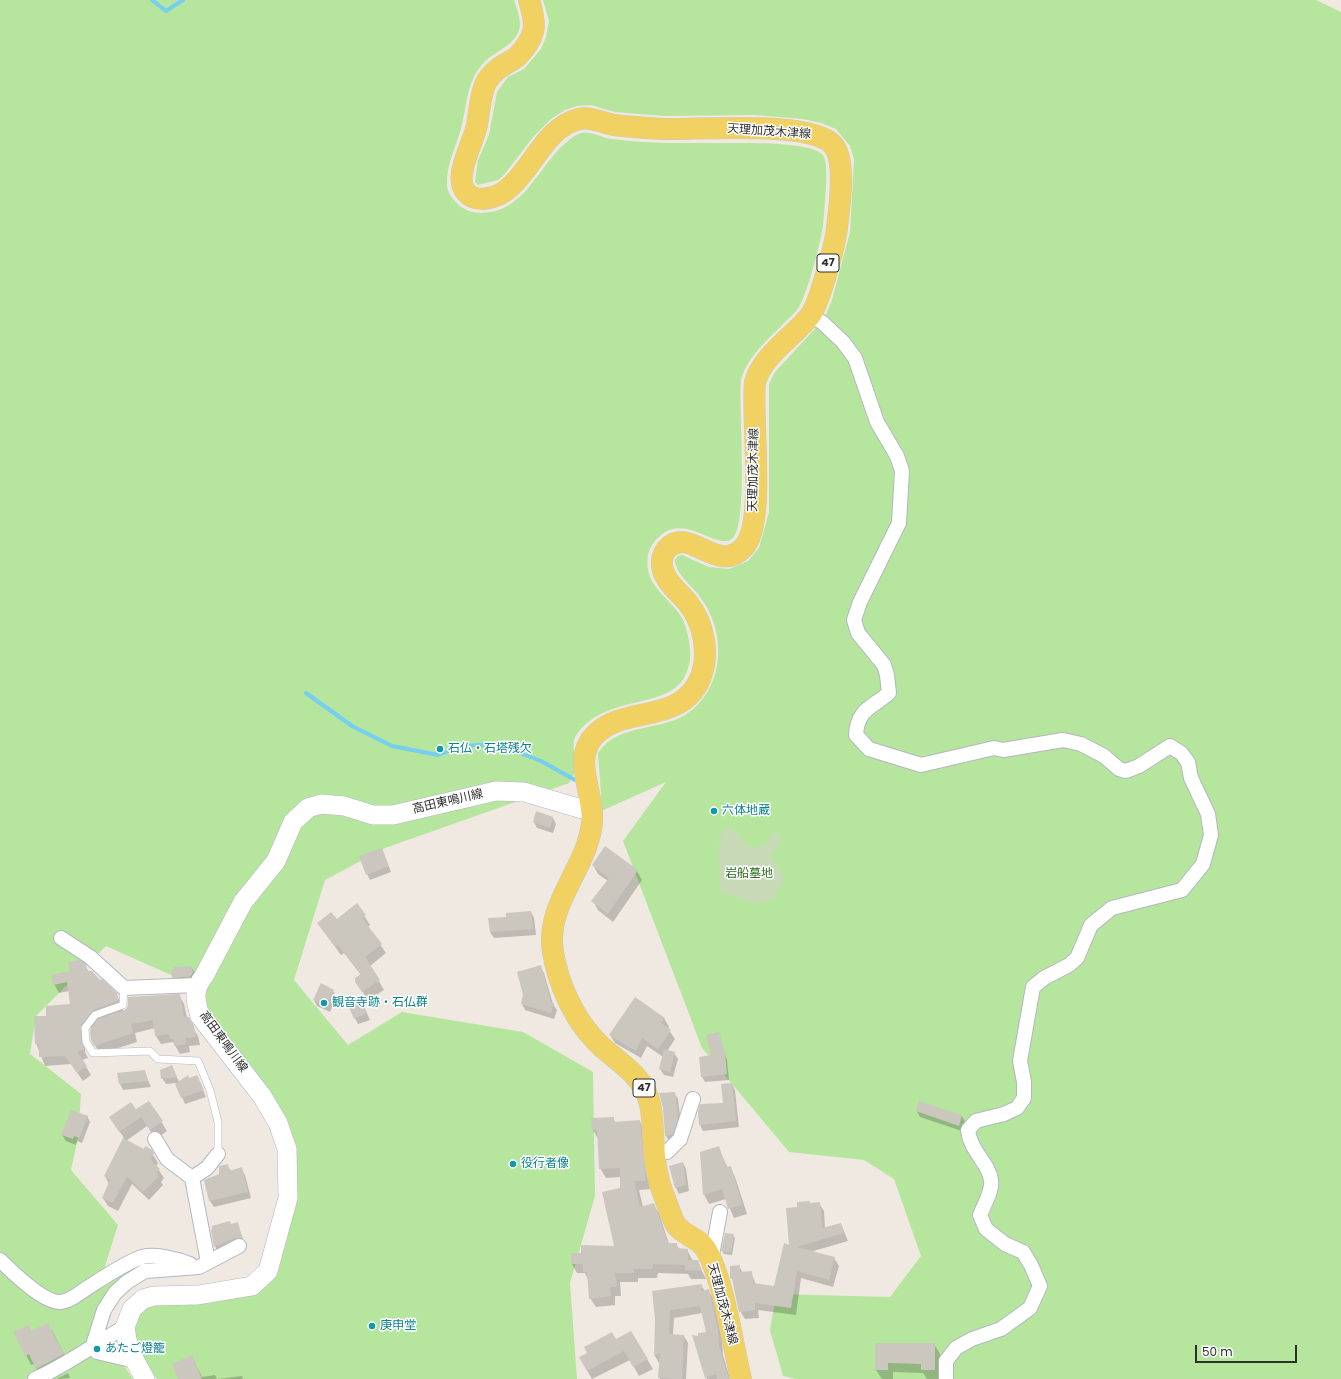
<!DOCTYPE html>
<html>
<head>
<meta charset="utf-8">
<style>
	body { margin:0 }
	#map { position:relative; width:1341px; height:1379px; overflow:hidden; background:#efe9e1; font-family:Poppins,sans-serif }
	canvas { display:block }
	.scale { position:absolute; left:1195px; top:1345px; width:102px; height:18px; box-sizing:border-box; border:2px solid #2e2e2e; border-top:0; padding-left:5px; font-size:12px; line-height:14px; white-space:nowrap; color:#2e2e2e; -webkit-text-stroke:3px #fff; paint-order:stroke }
</style>
</head>
<body>
<div id="map">
<canvas width="1341" height="1379"></canvas>
<div class="scale">50 m</div>
</div>
<script>
const g = document.querySelector('canvas').getContext('2d');
g.lineJoin = 'round';
function fill(path, color) { g.fillStyle = color; g.fill(path, 'evenodd'); }
function strokePath(path, color, width, dash) { g.strokeStyle = color; g.lineWidth = width; g.lineCap = dash ? 'butt' : 'round'; g.setLineDash(dash || []); g.stroke(path); }
function label(font, color, halo, rows, align = 'center') {
  g.font = font + ' Poppins,"Noto Sans JP",sans-serif'; g.lineWidth = 3; g.setLineDash([]); g.textBaseline = 'middle'; g.strokeStyle = halo; g.fillStyle = color; for (const [text, x, y, turn = 0] of rows) {
    g.save(); g.translate(x, y); g.rotate((+turn || 0) * Math.PI / 180); g.textAlign = isNaN(turn) ? turn : align; if (halo) g.strokeText(text, 0, 0); g.fillText(text, 0, 0); g.restore();
  }
}
const green = new Path2D(`
	M0,0H514C517,9 522,21 519,30C513,48 491,52 481,66C467,83 467,104 462,124C458,144 446,163 447,184C447,190 450,196 454,200C460,208 470,213 481,213C521,213 536,173 560,148C567,142 573,135 582,133C592,131 602,138 612,139C649,144 686,143 723,143C742,143 812,141 823,155C830,165 824,212 823,226C821,241 807,294 799,307C796,312 791,316 787,320C770,338 749,354 741,379C738,408 749,521 733,538C718,552 685,512 660,536C654,541 649,548 648,556C643,587 671,597 683,620C687,629 689,639 690,649C691,658 689,668 685,676C668,710 605,694 577,734C569,745 578,758 576,769C575,774 571,779 569,783L546,791L392,807L304,800L291,811L268,857L189,983L106,946L36,1016L30,1054L81,1094L78,1137L71,1170L118,1225L104,1269C89,1279 67,1301 49,1294L0,1254Z
	M543,0H1316L1341,12V1379H796L783,1376L770,1330L776,1294L890,1297L921,1256L894,1179L864,1160L789,1152L702,1048L623,841L666,782L599,812L601,794L598,753C619,721 665,733 692,710C725,683 726,630 700,597C692,585 676,575 675,560L678,556L682,555L709,567L729,569L748,561L759,548L769,512V384L775,372L824,319L832,300L850,232L854,159L850,146L836,129L821,123L803,119L755,115L664,116L615,112L591,105L577,106L565,110L552,118L534,136L503,176L498,180L478,185L475,182L478,160L489,135L497,92L508,77L524,69L541,49L546,37L549,21Z
	M497,800L518,801L385,848L325,880L294,980L348,1045L402,1012L523,1032L593,1072L595,1196L570,1283L577,1379H157L143,1358L136,1338L134,1328L140,1315L148,1307L156,1305L198,1304L257,1294L276,1275L297,1199L296,1147L287,1119L270,1091L209,1011L205,1001L206,989L251,907L284,866L301,826L312,816L321,814L342,815L394,824Z
	M154,1261L161,1262L138,1269L90,1340C77,1350 41,1375 25,1379C18,1379 8,1379 0,1379V1268L48,1305L137,1264Z
	M85,1354L122,1363L133,1379H44Z`);
const cemetery = new Path2D(`
	M732,828L746,845L756,849L770,841L772,833L782,835L775,851L770,853L784,878L773,899L756,904L720,891L719,840L725,829Z`);
const shadow = new Path2D(`
	M537,812L553,818L556,824L553,833L537,828L534,822Z
	M382,849L391,872L370,880L367,874Z
	M593,865L637,871L642,880L613,922L598,910L593,901L608,881L598,874Z
	M357,905L370,925L368,927L386,953L370,966L384,990L368,1000L356,982L361,975L344,953L341,955L318,923L336,920Z
	M531,912L534,918L536,935L494,938L490,932L508,917Z
	M85,966L89,972L116,994L121,1003L123,1011L179,995L184,1004L187,1018L198,1036L200,1045L189,1046L190,1052L180,1054L173,1042L161,1044L156,1036L155,1028L135,1033L137,1042L100,1054L92,1040L91,1027L85,1034V1052L88,1058L82,1060L91,1075L83,1081L71,1064L45,1066L36,1043L47,1017L72,1005L69,991L59,993L54,984L71,972Z
	M191,967L195,973V980L176,983L173,977Z
	M540,967L544,973L553,1004L557,1010L554,1019L525,1010L522,1004Z
	M333,991L337,997L330,1012L317,1006L314,1000Z
	M366,1011L370,1020L358,1024L355,1018Z
	M664,1018L669,1027L668,1029L675,1039L667,1051L674,1053L678,1059L673,1077L664,1075L660,1069L663,1057L647,1046L641,1058L615,1043L610,1035Z
	M718,1033L727,1060L729,1080L705,1082L702,1077L712,1056Z
	M172,1066L179,1082L197,1076L206,1097L185,1104L176,1083L166,1084L162,1078Z
	M144,1071L151,1087L123,1090L120,1084Z
	M732,1084L735,1090L739,1127L703,1131L700,1125L724,1104Z
	M674,1093L678,1099L681,1124L676,1140L670,1142L666,1136L664,1108Z
	M149,1102L167,1131L156,1139L147,1126L126,1141L145,1150H150L158,1163L156,1166L164,1178L161,1182L163,1185L149,1200L132,1184L118,1211L108,1206L103,1198L109,1184L105,1176L124,1138L116,1126Z
	M920,1102L962,1116L965,1122L962,1131L920,1117L917,1111Z
	M87,1116L90,1122L82,1143L77,1141L76,1145L66,1141L62,1135Z
	M613,1118L616,1123L640,1122L645,1131L651,1189L639,1190L643,1207L653,1204L659,1213L669,1244H676L679,1249L687,1250L693,1261H697L706,1279H691L688,1274L658,1273L657,1278H638V1282H620L621,1296H615V1305L596,1307L590,1298L588,1280L585,1273H577L572,1264L582,1254L615,1247L622,1189L621,1177L606,1178L600,1168L598,1139L593,1130Z
	M718,1148L728,1168L730,1167L735,1177L747,1214L734,1218L726,1199L709,1204L704,1194Z
	M683,1163L686,1169L689,1191L679,1194L676,1188Z
	M227,1165L231,1171L241,1169L245,1175L251,1198L214,1207L210,1201L220,1174Z
	M819,1203L824,1211L825,1228L841,1224L848,1241L810,1252L834,1258L839,1266L833,1287L801,1278L796,1315L758,1310L759,1318L745,1319L740,1311L739,1266L743,1273L751,1272L756,1285L775,1287L790,1246L798,1208Z
	M237,1223L245,1244L218,1252L215,1246L231,1225Z
	M733,1235L735,1238L732,1255L724,1254L722,1251Z
	M701,1285L705,1291L708,1290L713,1298L722,1338L723,1355L730,1379H707L706,1377L699,1337L707,1333L702,1313L674,1318L673,1335L684,1336L688,1343L686,1379H660V1362L659,1363L655,1356L656,1319Z
	M28,1326L32,1332L52,1330L69,1364L42,1378L34,1364L31,1365L15,1333Z
	M631,1332L653,1369L639,1376L630,1360L592,1379L580,1358Z
	M876,1344H934L940,1354V1379H927L923,1373L893,1372V1379H882L876,1370Z
	M192,1357L202,1377L215,1375L217,1379L242,1376L243,1379H179Z
	M68,1373L70,1378L56,1379Z`);
const stream = new Path2D(`
	M152,0L166,11L183,0
	M306,693L352,726L392,746L438,755L462,746L496,744L541,761L575,780`);
const building = new Path2D(`
	M536,811L553,817L550,828L533,822Z
	M605,846L638,870L608,914L591,901L609,878L592,865Z
	M382,848L389,866L366,875L359,856Z
	M357,903L366,915L362,918L382,944L365,957L380,980L362,992L355,982V978L361,974L338,945L335,947L317,923L331,912L337,919Z
	M531,911L533,929L490,932L488,918L506,917V913Z
	M79,960L86,965L87,971H92L100,980L102,979L117,993L118,999V1001L93,1010L81,1025V1042L85,1049L77,1052L87,1066L77,1073L65,1056L39,1057V1044H35L34,1016H46V1006L70,1004L67,982L53,985L51,975L70,971L68,962Z
	M541,965L551,1002L554,1003L551,1013L521,1004L523,995L517,972Z
	M192,966L193,973L190,977L172,978L171,970H174V967Z
	M321,983L334,990L326,1006L313,1000Z
	M180,994L184,1017H189L194,1026L196,1037L185,1038L186,1044L174,1046V1040L170,1038L169,1034L155,1036L153,1020L131,1024L133,1033L94,1046L91,1040L90,1030L98,1019L125,1010L128,1006V997Z
	M344,995L363,1004L367,1013L354,1019Z
	M635,997L665,1018L661,1023L671,1030L658,1049L642,1038L636,1051L609,1035Z
	M719,1032L725,1053L727,1074L701,1077L699,1057L711,1055L706,1035Z
	M664,1049L675,1052L670,1072L659,1069Z
	M172,1065L177,1077L161,1079L160,1070Z
	M145,1070L148,1081L119,1084L117,1073Z
	M188,1075L189,1078L197,1075L204,1090L181,1098L175,1084Z
	M732,1083L736,1121L699,1125L698,1111L700,1104L723,1103L721,1084Z
	M675,1092L678,1118L673,1134L665,1136L663,1108L659,1093Z
	M149,1101L163,1121L150,1130L141,1117L119,1132L109,1117L131,1102L136,1109Z
	M919,1101L962,1115L959,1126L916,1111Z
	M71,1110L88,1116L79,1138L74,1136L73,1139L61,1135Z
	M614,1117V1122L640,1120L646,1181H634L640,1207L654,1203L668,1243H677V1248L688,1249V1260H698L702,1271L685,1270V1265L653,1264V1269H634V1273H615L617,1287H610L611,1296L589,1299L587,1272H583V1264H571V1253H581V1245L614,1246L602,1192L620,1188V1168L599,1169L597,1130H592L591,1118Z
	M123,1138L144,1149L145,1146L151,1149L154,1153L151,1160L160,1169L156,1173L159,1176L143,1192L127,1176L113,1203L102,1198L110,1180L104,1176Z
	M719,1146L726,1167L731,1166L742,1205L728,1209L722,1189L703,1195L700,1152Z
	M683,1162L686,1185L675,1188L669,1166Z
	M228,1164L229,1171L242,1167L248,1192L209,1201L204,1180L219,1174V1166Z
	M810,1201V1203L820,1202L822,1228L841,1223L844,1233L796,1247L835,1257L829,1280L797,1271L791,1308L755,1303V1310L739,1312L732,1279L730,1278V1266L740,1265V1272L752,1271L753,1283L774,1286L784,1243L789,1245L786,1208L797,1207V1202Z
	M230,1221L231,1224L238,1222L242,1238H235L214,1247L211,1230L212,1229V1226Z
	M725,1233L734,1234L731,1252L721,1251Z
	M702,1284L701,1291L709,1289L718,1330L719,1346L729,1379H717L716,1374L705,1378L692,1335L698,1336V1333L706,1332L700,1306L670,1310L669,1334L684,1335L682,1379L658,1378L660,1353L654,1356L655,1319L652,1291Z
	M48,1323L64,1354L36,1369L29,1354L25,1356L13,1332L29,1325L31,1331Z
	M631,1331L648,1359L633,1367L624,1351L587,1371L579,1357L587,1353L584,1347L612,1332L616,1339Z
	M875,1343H935V1370H921V1364L888,1363V1370H875Z
	M192,1355L202,1379H178L172,1364Z`);
const lane = new Path2D(`
	M124,988L123,1005L95,1015L85,1028L86,1042L93,1053L150,1051L158,1059L198,1061L210,1090L218,1122V1154`);
const street = new Path2D(`
	M811,315L823,323L843,342L855,358L877,422L897,456L902,471L899,523L860,602L854,620L858,633L884,665L887,675L889,693C873,707 857,709 856,735L869,749L921,765L994,748L1003,750L1063,740L1081,744L1104,756L1119,769L1126,771L1139,766L1170,746L1181,753L1188,762L1191,778L1208,814L1211,835L1203,864L1182,890L1112,908L1091,925L1077,958L1069,965L1044,978L1033,987L1020,1061L1024,1082V1098L1017,1108L1004,1114L976,1121L968,1130C970,1151 989,1163 991,1180C993,1190 984,1205 980,1215L986,1229L1005,1244L1023,1252L1031,1265L1040,1286L1030,1308L1001,1329L972,1339L956,1348L946,1361V1379
	M61,938L90,957L124,988L197,985
	M155,1139L167,1159L192,1178
	M654,1153L667,1152L680,1139L693,1099
	M0,1260C12,1272 43,1302 59,1302C68,1302 77,1295 84,1290C100,1280 124,1263 142,1257C157,1253 176,1259 190,1264
	M711,1260L720,1212
	M208,1262L192,1178L207,1168L218,1154
	M135,1361L97,1352L93,1345L104,1310L115,1293L127,1282L145,1271L199,1267L239,1246
	M35,1379C67,1365 94,1344 125,1327`);
const secondary = new Path2D(`
	M145,1379L135,1361L127,1340L125,1327L132,1309L143,1299L154,1296L198,1295L252,1286L268,1271L288,1198L287,1149L278,1123L262,1096L200,1016C195,999 193,990 204,976L243,902L276,861L293,822L308,808L321,804L344,806L373,815H393L496,791L524,792L592,812`);
const primary = new Path2D(`
	M529,0C535,21 538,32 523,50C520,53 518,57 514,59C503,65 494,70 487,81C479,95 480,114 476,129C472,145 453,178 466,192C477,205 500,197 510,187C534,166 546,127 579,119C591,116 602,123 614,125C630,127 647,128 663,129C697,130 812,120 833,145C847,161 839,208 837,228C835,245 819,306 809,317C792,338 763,355 755,382C751,417 766,523 744,547C719,575 692,529 670,546C665,550 662,556 662,562C661,579 678,591 688,603C704,623 710,654 700,679C680,725 623,705 595,735C571,759 595,794 592,823C587,869 545,904 553,952C558,983 573,1017 595,1040C610,1057 632,1067 644,1088C654,1106 652,1128 654,1148C654,1160 657,1173 660,1185C663,1192 672,1220 676,1225C685,1237 700,1237 708,1253C725,1287 732,1341 741,1379`);
const markers = [
	[440,749,4,"#0f9aa8"],
	[714,811,4,"#0f9aa8"],
	[324,1003,4,"#0f9aa8"],
	[513,1164,4,"#0f9aa8"],
	[372,1326,4,"#0f9aa8"],
	[97,1349,4,"#0f9aa8"]
];
const shields = [
	[828,263,22],
	[644,1088,22]
];
const shieldNames = [
	["47",828,263],
	["47",644,1088]
];
const streetNames = [
	["天理加茂木津線",769,132,4],
	["天理加茂木津線",754,470,-89],
	["高田東鳴川線",448,802,-13],
	["高田東鳴川線",223,1042,54],
	["天理加茂木津線",722,1304,75]
];
const cultureNames = [
	["石仏・石塔残欠",448,749],
	["六体地蔵",722,811],
	["観音寺跡・石仏群",332,1003],
	["役行者像",521,1164],
	["庚申堂",380,1326],
	["あたご燈籠",105,1349]
];
const parkNames = [
	["岩船墓地",749,874]
];
fill(green, '#b6e59e');
fill(cemetery, '#c8d9b8');
fill(shadow, '#0003');
strokePath(stream, '#75cff0', 4);
fill(building, '#cbc7bf');
strokePath(lane, '#b4b7c1', 8);
strokePath(street, '#b4b7c1', 16);
strokePath(secondary, '#b4b7c1', 20);
strokePath(primary, '#c9c9c9', 22);
strokePath(lane, '#fff', 7);
strokePath(street, '#fff', 14);
strokePath(secondary, '#fff', 19);
strokePath(primary, '#f2d163', 21);
for (const [x, y, r, color] of markers) { const dot = new Path2D(); dot.arc(x, y, r, 0, 2 * Math.PI); g.fillStyle = color; g.fill(dot); strokePath(dot, '#fff', 1.5); }
for (const [x, y, w] of shields) { const box = new Path2D(); box.roundRect(x - w / 2, y - 9, w, 18, 3); g.fillStyle = '#fff'; g.fill(box); strokePath(box, '#2e2e2e', 1); }
label('bold 11px', '#2e2e2e', null, shieldNames);
label('12px', '#2e2e2e', '#fff', streetNames);
label('12px', '#0d838f', '#fff', cultureNames, 'left');
label('12px', '#2c6e1b', '#fff', parkNames);
</script>
</body>
</html>
